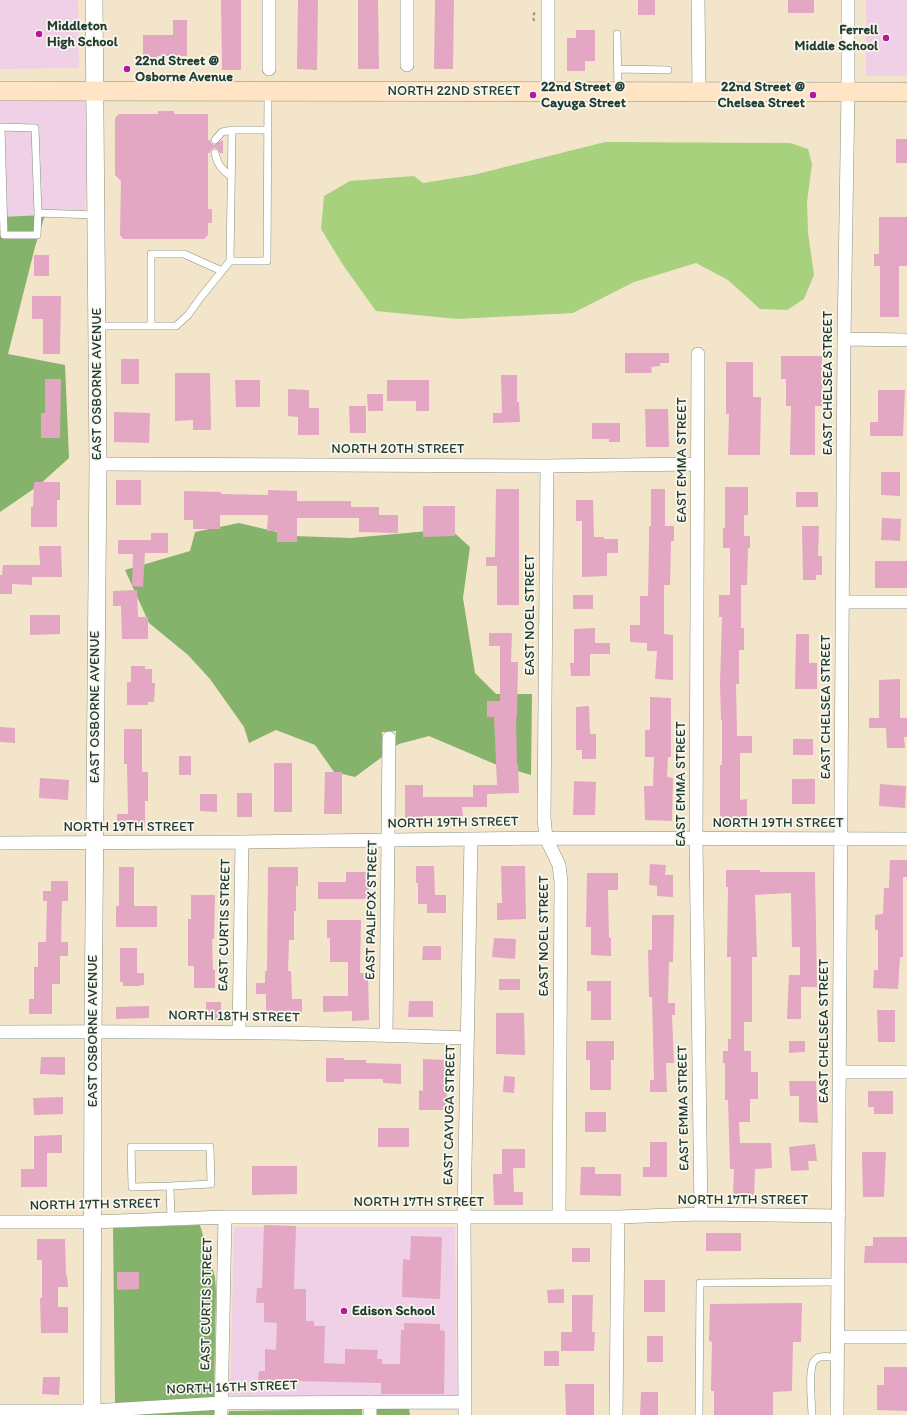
<!DOCTYPE html>
<html>
<head>
<meta charset="utf-8">
<style>
	body { margin:0 }
	canvas { display:block; background:#f3e5ca }
</style>
</head>
<body>
<canvas width="907" height="1415"></canvas>
<script>
const g = document.querySelector('canvas').getContext('2d');
g.lineJoin = 'round';
function fill(path, color) { g.fillStyle = color; g.fill(path, 'evenodd'); }
function strokePath(path, color, width, dash) { g.strokeStyle = color; g.lineWidth = width; g.lineCap = dash ? 'butt' : 'round'; g.setLineDash(dash || []); g.stroke(path); }
function label(font, color, halo, rows, align = 'center') {
  g.font = font + ' Itim,sans-serif'; g.lineWidth = 3.5; g.setLineDash([]); g.textBaseline = 'middle'; g.strokeStyle = halo; g.fillStyle = color; for (const [text, x, y, turn = 0] of rows) {
    g.save(); g.translate(x, y); g.rotate((+turn || 0) * Math.PI / 180); g.textAlign = isNaN(turn) ? turn : align; if (halo) g.strokeText(text, 0, 0); g.fillText(text, 0, 0); g.restore();
  }
}
const built = new Path2D(`
	M0,0H78L79,68L0,69Z
	M866,0H907V76H866Z
	M0,98H88V170L84,214L0,217Z
	M234,1227H455L457,1395L230,1396Z`);
const green = new Path2D(`
	M605,142L790,143L808,149L812,164L807,202L808,232L814,275L804,299L787,310L760,309L728,280L696,263L634,282L573,313L457,319L376,311L343,265L321,229L324,196L350,181L414,176L423,183L473,175Z`);
const forest = new Path2D(`
	M45,215L35,247L8,354L65,365L69,458L38,486L0,512V217Z
	M239,523L294,536L351,538L450,529L470,547L463,598L475,673L496,694H532L531,775L497,765L429,736L399,744L396,746V731L382,732V757L355,777L334,772L315,745L276,730L249,743L244,727L210,679L188,655L149,623L125,570L190,551L195,532Z
	M200,1225L215,1277L216,1291L214,1397L115,1403L113,1228Z
	M362,1409V1415H228L229,1411Z
	M377,1409H409L410,1415H377Z
	M214,1410V1415H127Z`);
const building = new Path2D(`
	M221,0H241V70H222Z
	M298,0H318L317,70L297,69Z
	M358,0H378L379,69H358Z
	M435,0H454L453,69H434Z
	M638,0H655V15H638Z
	M788,0H814V13H788Z
	M173,20H187V56H157L156,66L146,65V55H143V35H173Z
	M576,30H595V61H585V71H567V38H576Z
	M158,111H174V114H208V140H210L211,143L214,145L223,140V153H220L218,149L214,148L211,150L210,153H208V209H212V223H208V235L204,239H123L120,235L121,181L115,175V118L119,114H158Z
	M896,139H907V163H896Z
	M879,217H907V266H899V317H880V266H874V254H879Z
	M34,255H49V276H34Z
	M32,296H61L60,354H43V319H32Z
	M625,353H669V363H660V366L651,367L652,373H625Z
	M781,356H822V406H815V455H790L791,406H786V379H781Z
	M121,359H139V384H121Z
	M726,362H753V397H761L760,455H728L729,414H726Z
	M175,373H210L211,430H193V420L175,421Z
	M501,375H517V402H519L520,422L493,423V413H502Z
	M45,379H61L60,438H41V413H45Z
	M235,380H260V407H236Z
	M387,380H429V411H416V401H387Z
	M288,389L309,390V408H319V435H298V417L288,416Z
	M878,390H905L903,436H870V422H878Z
	M367,394H383V411H368Z
	M349,406H366V433H350Z
	M645,409H668L669,447H646Z
	M114,412L150,413L149,443L114,442Z
	M592,423H620V442H609V439H592Z
	M881,472H900V496L881,495Z
	M116,480H141V505H116Z
	M34,482H60V500H57V527H31V507H33Z
	M725,487H748V515H744V536H750V548H748L747,585H741V628H744V650H739V684H736L737,736H752V753H740V800L747,799V823L720,824V765H722V720H721L720,684L722,617H719V595H730V548H723V528H725Z
	M496,489H519V605H497V566H486V557H495Z
	M651,489H665V526H674V541H671L670,585H664V634L673,635V680L655,679L657,651H647V643L630,642V625H640V596H648L649,542V526H651Z
	M268,490L297,491V501H351V507H379V515H398V533L359,532V518H297V542H277V531H267L268,515H220V529H193V520H184V491L221,492V494L268,495Z
	M796,492H818V507H796Z
	M576,500H593L594,537H604V539H618V553H607V576L582,577V521H576Z
	M423,506H455V536L423,537Z
	M882,518L901,519L900,541L881,540Z
	M802,526H819L818,556H822V575H816V580H803Z
	M151,533H168V553H145L143,587L132,586L133,554H118V540H151Z
	M39,546H61L62,577H32V585L12,584V594H0V575H2L3,565H40Z
	M875,561H907V588H875Z
	M137,590L138,617H148V639H122L121,606H113V591Z
	M573,595H593V609H573Z
	M30,615H60V634L30,635Z
	M595,628V643H610V654H590V676H571L570,663H574V629Z
	M489,633H512L511,662H518L517,717H516L517,764H518L519,793L487,794V807H462L463,816H423V819H405V785H423V797H473V785H497L494,717H487V701H500V646H489Z
	M796,634H809V663H817V689H795Z
	M131,666H145V669H152V683H155L154,702H148V705H127V682H131Z
	M900,679V718H907V737H904L905,748H887L886,728H869V718H879V680Z
	M650,697L671,698V757H668L667,777L673,778L672,821L645,820L644,786H653L654,757H645V730H650Z
	M589,706L590,734H596V759H582V750H576V707Z
	M0,727L15,728V743L0,742Z
	M124,729H142V772H148V801H145V827L117,828V814H128L127,764H124Z
	M793,739H813V755H793Z
	M179,756H191V775H179Z
	M274,763H292V812H274Z
	M325,772H342V814H324Z
	M40,778L69,780L68,800L39,798Z
	M792,779H815V804H792Z
	M574,781L596,782L595,815H573Z
	M880,784L906,786L905,808L879,806Z
	M237,793H252V817H237Z
	M200,794H217V812L200,811Z
	M890,860H907V877H903V957H900L898,989L873,988L874,970H878V930H875V915L883,914L884,888H889Z
	M650,864L666,865L665,875H673V897L657,896V886L649,885Z
	M416,866H434L435,895H446V913H427V904H418V883H416Z
	M501,866H525L526,919L497,920V903H502Z
	M119,867H134V906H157V927H116V906H119Z
	M268,867H298V886H296V911H294V940H289L288,971H291L292,999H302V1013H266V994H256V983H265V971H267Z
	M726,870H760V872H815L817,987H801V1019H787L789,975H800V947H792L791,893L755,895L757,957H752V1022H744V1051H751V1072H758V1099H750V1122H739L740,1143H771L772,1168L755,1169L754,1195L733,1194L734,1169H730L728,1100H725V1063H723V1051H728V1039H731V957H727L728,887H726Z
	M346,872H369V899H318V882H346Z
	M587,873H618V890H608L609,938H611V956L591,955V927H586Z
	M51,881H68V901H62L61,942H68V956H60V984H52V1014H29V999H34V967H38V942H46L47,901H43V891H51Z
	M191,895H215L214,939H212L213,970H215V988H194V966H188V919H191Z
	M652,915H674L673,962H669L668,1003H675V1015H672L674,1063H666L667,1092H650V1080H654L652,997H649L648,950H652Z
	M327,920H361L360,973H368L369,1020L352,1021V1011L323,1012V996H348V962H330V938H327Z
	M494,938L516,939L515,959L492,957Z
	M423,946H441V960H422Z
	M120,948H137V973H144V985H140V986H123V982H120Z
	M499,979H520V990H499Z
	M587,981H611V1020H591V991H587Z
	M409,1001H433V1017H408Z
	M206,1002H221V1020L206,1019Z
	M149,1006V1018L116,1019V1007Z
	M877,1010H895V1042H878Z
	M496,1013H524L525,1055L496,1054Z
	M586,1041H614V1060H611V1090H590V1060H586Z
	M789,1041H805V1052L789,1053Z
	M41,1057H65V1075L40,1074Z
	M326,1058H344V1060H366V1063L401,1064V1084L383,1083V1079H344V1082H326Z
	M423,1059L446,1060L447,1110H419V1090L423,1091Z
	M504,1076L515,1077L514,1093L503,1092Z
	M789,1081H816L818,1123L799,1122V1096H790Z
	M868,1091H893V1114H874V1107H868Z
	M63,1097V1114L34,1115L33,1098Z
	M585,1112H606V1132H585Z
	M378,1128H409V1147H378Z
	M62,1135V1153H47V1187H21V1169H34V1136Z
	M650,1142H667V1177H643V1167H650Z
	M815,1144L817,1161H808L809,1170L791,1171L789,1147Z
	M502,1149H525V1168H513L514,1192H523V1205H494L493,1174H502Z
	M862,1152H886L884,1197H863Z
	M252,1166H297V1194L252,1195Z
	M581,1167H595V1174H621V1196L580,1195Z
	M264,1225L296,1226L294,1289H306V1321H314V1326H325L324,1363L345,1364V1349L378,1350L377,1359H382V1364H400L401,1330H404V1323L440,1324V1330L445,1331L444,1394H381V1383L258,1380L259,1371H265V1349L276,1350L277,1323L264,1322V1303H256L257,1288H262Z
	M706,1233H741V1251H706Z
	M411,1236L442,1237L440,1299L402,1297L403,1259L410,1260Z
	M873,1237H907V1263H864L865,1246H873Z
	M37,1239H65L66,1275H67L68,1287H58V1307H68V1333H41L40,1298H42V1260H37Z
	M572,1248H590V1262H572Z
	M117,1272H139V1289L117,1290Z
	M644,1280H665V1312H644Z
	M564,1289V1303H548L547,1290Z
	M572,1295H593L592,1332H595L594,1351H561V1332H572Z
	M802,1303L801,1342H793L792,1391L773,1392V1415H714V1391H711L712,1342L709,1341L710,1304Z
	M647,1336H663V1362H647Z
	M544,1351H559V1366H544Z
	M884,1367H907V1411L877,1410V1385H884Z
	M43,1377H60L59,1395L42,1394Z
	M565,1384H594V1415H566Z
	M641,1392H658V1415H640Z`);
const path = new Path2D(`
	M534,21L533,16L535,12`);
const service = new Path2D(`
	M617,34L618,91
	M618,69L668,70
	M215,140L222,132L232,130
	M215,153C217,164 222,170 231,176
	M38,213L37,235H4L1,127L35,128L38,213L96,215
	M230,261L232,130H268
	M97,326H176L188,315L201,297L230,261H267L268,92
	M151,326V254H184L222,271
	M170,1186L211,1184L210,1147H131L132,1187L170,1186L171,1219
	M699,1415L700,1283L838,1282
	M812,1415C812,1405 807,1364 816,1359C821,1355 831,1357 838,1358`);
const minor = new Path2D(`
	M407,0V65
	M698,0L699,92
	M269,69V0
	M548,91V0
	M844,339L907,340
	M698,354L696,839L701,1214
	M98,464L547,466L697,464
	M547,466L544,818L546,838L559,865L561,882L559,1217
	M842,602H907
	M0,843L242,842L546,838L907,839
	M0,1032C156,1031 312,1032 467,1038
	M239,1033L242,842
	M386,1034L389,738
	M840,1072H907
	M0,1222H92L225,1217H618L701,1214L839,1216
	M838,1337H907
	M0,1411H92L222,1403L464,1402
	M221,1415L225,1217
	M370,1415V1402
	M465,1415L464,1218L471,839
	M616,1415L618,1217
	M837,1415L844,339L848,91V0`);
const tertiary = new Path2D(`
	M92,1415L93,1032L98,464L94,0`);
const secondary = new Path2D(`
	M0,91L907,92`);
const markers = [
	[39,34,4,"#b5179e"],
	[886,38,4,"#b5179e"],
	[127,69,4,"#b5179e"],
	[533,95,4,"#b5179e"],
	[813,95,4,"#b5179e"],
	[344,1311,4,"#b5179e"]
];
const poiNames = [
	["Middleton",47,26],
	["High School",47,42],
	["Ferrell",878,30,"right"],
	["Middle School",878,46,"right"],
	["22nd Street @",135,61],
	["Osborne Avenue",135,77],
	["22nd Street @",541,87],
	["Cayuga Street",541,103],
	["22nd Street @",805,87,"right"],
	["Chelsea Street",805,103,"right"],
	["Edison School",352,1311]
];
const streetNames = [
	["NORTH 22ND STREET",454,91],
	["EAST CHELSEA STREET",828,383,-90],
	["EAST OSBORNE AVENUE",97,384,-90],
	["NORTH 20TH STREET",398,449],
	["EAST EMMA STREET",682,460,-90],
	["EAST NOEL STREET",530,615,-90],
	["EAST OSBORNE AVENUE",95,707,-90],
	["EAST CHELSEA STREET",826,707,-90],
	["EAST EMMA STREET",681,784,-90],
	["NORTH 19TH STREET",453,823,-1],
	["NORTH 19TH STREET",778,823],
	["NORTH 19TH STREET",129,827],
	["EAST PALIFOX STREET",372,910,-89],
	["EAST CURTIS STREET",225,925,-89],
	["EAST NOEL STREET",544,936,-90],
	["NORTH 18TH STREET",234,1017,1],
	["EAST OSBORNE AVENUE",93,1031,-90],
	["EAST CHELSEA STREET",824,1031,-90],
	["EAST EMMA STREET",684,1108,-91],
	["EAST CAYUGA STREET",450,1115,-89],
	["NORTH 17TH STREET",743,1200],
	["NORTH 17TH STREET",419,1202],
	["NORTH 17TH STREET",95,1205,-1],
	["EAST CURTIS STREET",207,1304,-89],
	["NORTH 16TH STREET",232,1388,-2]
];
fill(built, '#efd0e6');
fill(green, '#a7d17c');
fill(forest, '#85b36c');
fill(building, '#e3a6c3');
strokePath(service, '#89917f', 8);
strokePath(minor, '#89917f', 14);
strokePath(tertiary, '#89917f', 18);
strokePath(secondary, '#89917f', 20);
strokePath(path, '#89917f', 2, [3, 3]);
strokePath(service, '#fff', 7);
strokePath(minor, '#fff', 13);
strokePath(tertiary, '#fff', 17);
strokePath(secondary, '#ffe4c6', 19);
for (const [x, y, r, color] of markers) { const dot = new Path2D(); dot.arc(x, y, r, 0, 2 * Math.PI); g.fillStyle = color; g.fill(dot); strokePath(dot, '#fbf7ec', 1.5); }
label('bold 14px', '#1f3d34', '#fbf7ec', poiNames, 'left');
label('14px', '#1f3d34', '#fbf7ec', streetNames);
</script>
</body>
</html>
